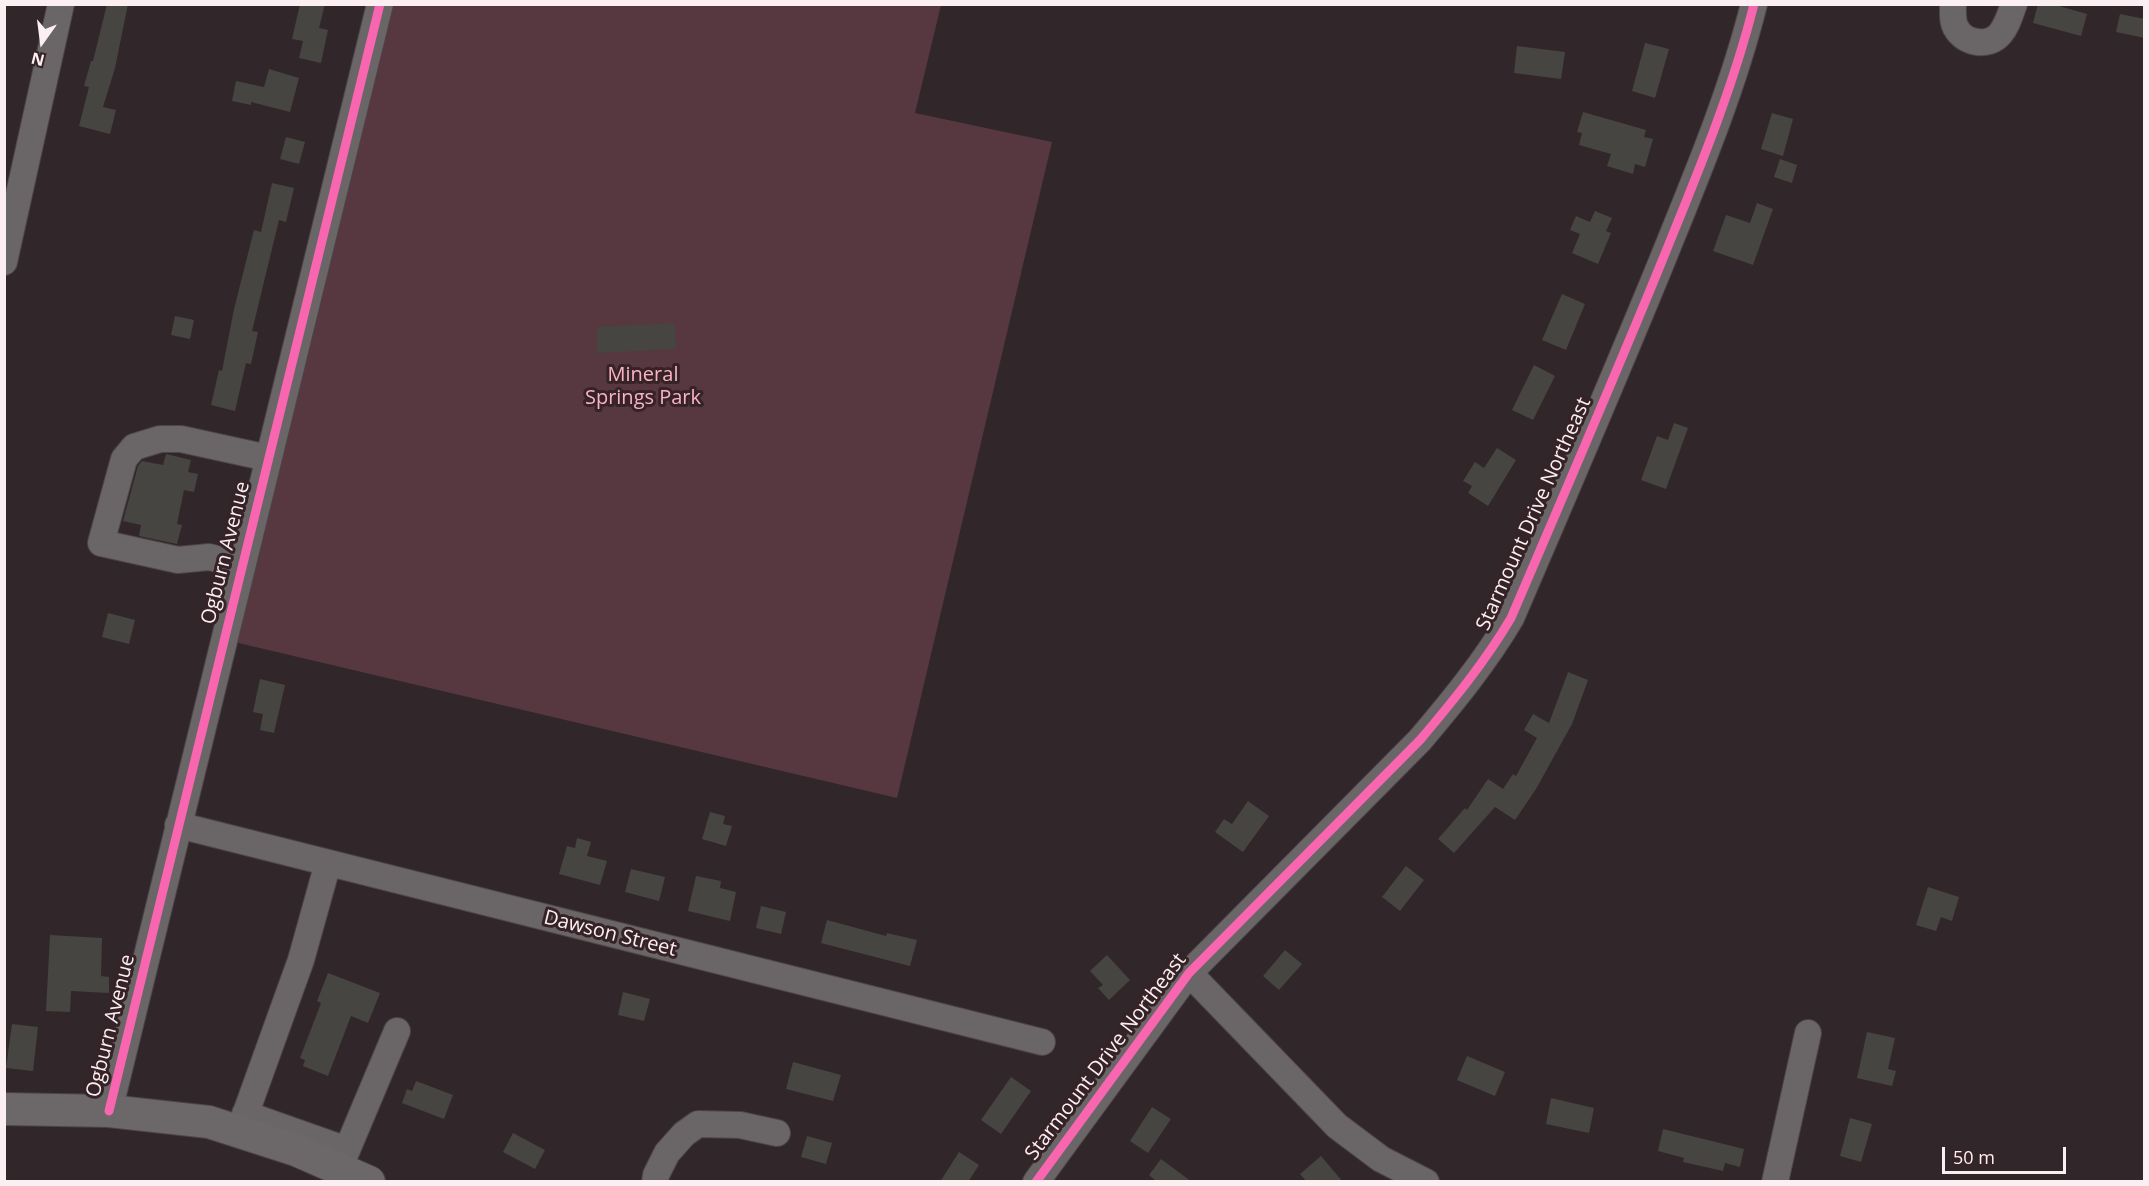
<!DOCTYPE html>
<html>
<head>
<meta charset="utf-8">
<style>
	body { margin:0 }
	#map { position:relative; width:2149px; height:1186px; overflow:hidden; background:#31272a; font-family:"Open Sans",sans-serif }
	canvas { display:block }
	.frame { position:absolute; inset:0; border:6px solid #fceff2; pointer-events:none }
	.north { position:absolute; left:12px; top:12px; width:60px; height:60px; -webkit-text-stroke:4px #352328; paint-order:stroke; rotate:194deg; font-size:16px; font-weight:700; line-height:24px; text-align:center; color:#fceff2 }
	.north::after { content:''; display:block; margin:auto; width:21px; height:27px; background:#fceff2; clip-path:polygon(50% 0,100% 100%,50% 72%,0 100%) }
	.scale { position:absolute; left:1942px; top:1147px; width:124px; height:27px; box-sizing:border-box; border:3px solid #fceff2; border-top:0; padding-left:8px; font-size:18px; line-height:21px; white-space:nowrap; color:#fceff2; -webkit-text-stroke:4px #352328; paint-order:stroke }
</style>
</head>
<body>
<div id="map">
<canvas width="2149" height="1186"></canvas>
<div class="frame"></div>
<div class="north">N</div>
<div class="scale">50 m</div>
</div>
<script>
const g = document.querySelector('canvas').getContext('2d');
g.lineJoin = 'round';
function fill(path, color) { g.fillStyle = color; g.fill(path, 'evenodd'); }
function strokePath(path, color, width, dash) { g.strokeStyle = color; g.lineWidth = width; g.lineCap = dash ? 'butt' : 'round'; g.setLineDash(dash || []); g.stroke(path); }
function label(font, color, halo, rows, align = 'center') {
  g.font = font + ' "Open Sans",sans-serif'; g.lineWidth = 6; g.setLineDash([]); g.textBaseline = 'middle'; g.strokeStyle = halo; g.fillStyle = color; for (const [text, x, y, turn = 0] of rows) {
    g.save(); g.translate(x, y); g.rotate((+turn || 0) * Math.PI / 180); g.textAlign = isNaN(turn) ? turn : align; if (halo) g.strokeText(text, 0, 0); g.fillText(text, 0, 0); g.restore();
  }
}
const green = new Path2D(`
	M385,5H941L915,113L1052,142L897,798L230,641Z`);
const building = new Path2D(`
	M107,4H128L115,68L103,107L116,110L110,134L79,126L89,87L84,86L91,61H93Z
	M300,4H325L319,28L328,30L321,63L299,58L303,41L292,39Z
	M2038,4H2052L2087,14L2081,36L2033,23Z
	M2120,14L2145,19V38L2116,32Z
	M1645,43L1669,49L1655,98L1632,91Z
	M1517,46L1565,52L1561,79L1514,73Z
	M269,69L299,78L290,112L251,102V105L232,101L236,81L264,87Z
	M1583,112L1646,130L1644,137L1653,139L1645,167L1635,164L1633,174L1607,166L1611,154L1579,145L1582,133L1577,132Z
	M1772,113L1793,119L1783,156L1761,149Z
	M286,137L305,142L299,164L280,159Z
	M1780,159L1797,165L1792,183L1774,177Z
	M272,183L294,188L286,222L279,220L252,331L258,332L251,364L246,363L235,411L211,405L219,370L222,371L234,309L254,230L261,232Z
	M1757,203L1773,209L1753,265L1713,251L1726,215L1750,223Z
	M1595,211L1612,218L1606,231L1611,233L1598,264L1572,253L1580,234L1570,230L1576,216L1590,222Z
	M1562,294L1585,304L1566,350L1542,340Z
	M175,316L194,320L190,339L171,335Z
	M675,323L676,349L597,353V327Z
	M1534,365L1555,376L1533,420L1512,410Z
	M1674,423L1688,428L1666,489L1641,480L1657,436L1668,440Z
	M1497,448L1516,460L1488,506L1468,493L1472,486L1463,481L1475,462L1484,468Z
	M166,454L191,460L188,472L198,474L194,492L184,490L177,524L182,525L177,544L139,536L141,525L123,521L138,466L142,461L163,465Z
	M108,613L135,620L129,644L102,637Z
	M1568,672L1588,680L1572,724L1536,789L1515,820L1495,807L1454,853L1438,839L1465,808L1467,810L1488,779L1503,789L1513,774L1516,776L1537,738L1524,730L1533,714L1549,723Z
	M260,679L285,685L274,733L260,730L263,714L253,712Z
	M1248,801L1269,816L1243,852L1215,832L1224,819L1232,824Z
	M710,812L725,816L723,824L732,826L726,846L702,839Z
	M577,838L591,842L587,856L607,861L600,885L559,874L567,846L575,848Z
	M1406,866L1424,880L1400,911L1382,897Z
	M631,869L665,877L659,901L625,892Z
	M696,876L721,881L720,888L736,892L730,921L688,911Z
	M1928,887L1959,897L1952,921L1941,917L1936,931L1916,925Z
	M761,906L786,912L781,934L756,928Z
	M827,920L886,936L887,933L917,940L910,966L821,943Z
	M50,935L102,938L101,976L109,977V993L71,991L70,1012L46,1011Z
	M1285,950L1302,964L1279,990L1263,976Z
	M1107,955L1130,980L1109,1000L1098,988L1103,985L1090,971Z
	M328,973L380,993L368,1023L351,1016L328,1076L303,1066L305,1060L300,1058L321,1003L317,1001Z
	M623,992L650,999L644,1021L618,1015Z
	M12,1024L38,1027L33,1071L6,1068Z
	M1867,1032L1895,1038L1888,1069L1896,1071L1892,1086L1857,1078Z
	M1467,1056L1505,1072L1495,1096L1457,1080Z
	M793,1062L841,1075L833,1101L786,1089Z
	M1011,1077L1031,1091L1001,1134L981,1120Z
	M416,1081L453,1095L444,1119L402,1103L407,1089L412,1091Z
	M1551,1098L1594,1108L1589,1133L1546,1124Z
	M1152,1107L1171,1119L1148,1153L1130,1141Z
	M1850,1118L1872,1124L1861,1162L1840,1156Z
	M1663,1129L1744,1149L1740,1167L1725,1163L1723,1171L1683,1162L1684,1158L1658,1151Z
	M513,1133L545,1150L535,1169L503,1152Z
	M807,1136L832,1143L826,1164L801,1157Z
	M959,1152L979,1165L968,1182H940Z
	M1321,1156L1343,1182H1307L1300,1174Z
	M1161,1159L1192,1182H1157L1149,1175Z`);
const minor = new Path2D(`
	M1953,4C1953,12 1952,21 1956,28C1964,43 1988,48 2000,34C2007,26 2010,15 2014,4
	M4,262L61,4
	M242,565L209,557L178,560L101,543L124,459L134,447L160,439H181L268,458
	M178,825L1042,1042
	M1189,973L1337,1126L1381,1159L1426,1182
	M109,1111L380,4
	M245,1114L347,1150L341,1164
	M239,1132L301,960L328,863
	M347,1150L397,1031
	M655,1182L656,1175L667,1153L684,1134L698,1124L740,1125L777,1133
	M1036,1182L1189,973L1420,740C1453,701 1485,662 1511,618C1562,499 1613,381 1662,261C1696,177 1732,92 1754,4
	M1775,1182L1808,1033`);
const major = new Path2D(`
	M4,1109L109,1111L209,1122L296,1150L369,1182`);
const cycleway = new Path2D(`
	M109,1111L380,4
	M1036,1182L1189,973L1420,740C1453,701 1485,662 1511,618C1562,499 1613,381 1662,261C1696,177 1732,92 1754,4`);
const parkNames = [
	["Mineral",643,375],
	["Springs Park",643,398]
];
const streetNames = [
	["Starmount Drive Northeast",1534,514,-66],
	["Ogburn Avenue",226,553,-76],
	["Dawson Street",610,934,14],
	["Ogburn Avenue",111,1026,-76],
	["Starmount Drive Northeast",1106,1057,-53]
];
fill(green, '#573841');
fill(building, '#464541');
strokePath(minor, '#4d4447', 28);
strokePath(major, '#4d4447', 34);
strokePath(minor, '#6a6566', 26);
strokePath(major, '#6c6768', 32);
strokePath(cycleway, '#f766af', 9);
label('20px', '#fcb2c5', '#352328', parkNames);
label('20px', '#fceff2', '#352328', streetNames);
</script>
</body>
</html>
